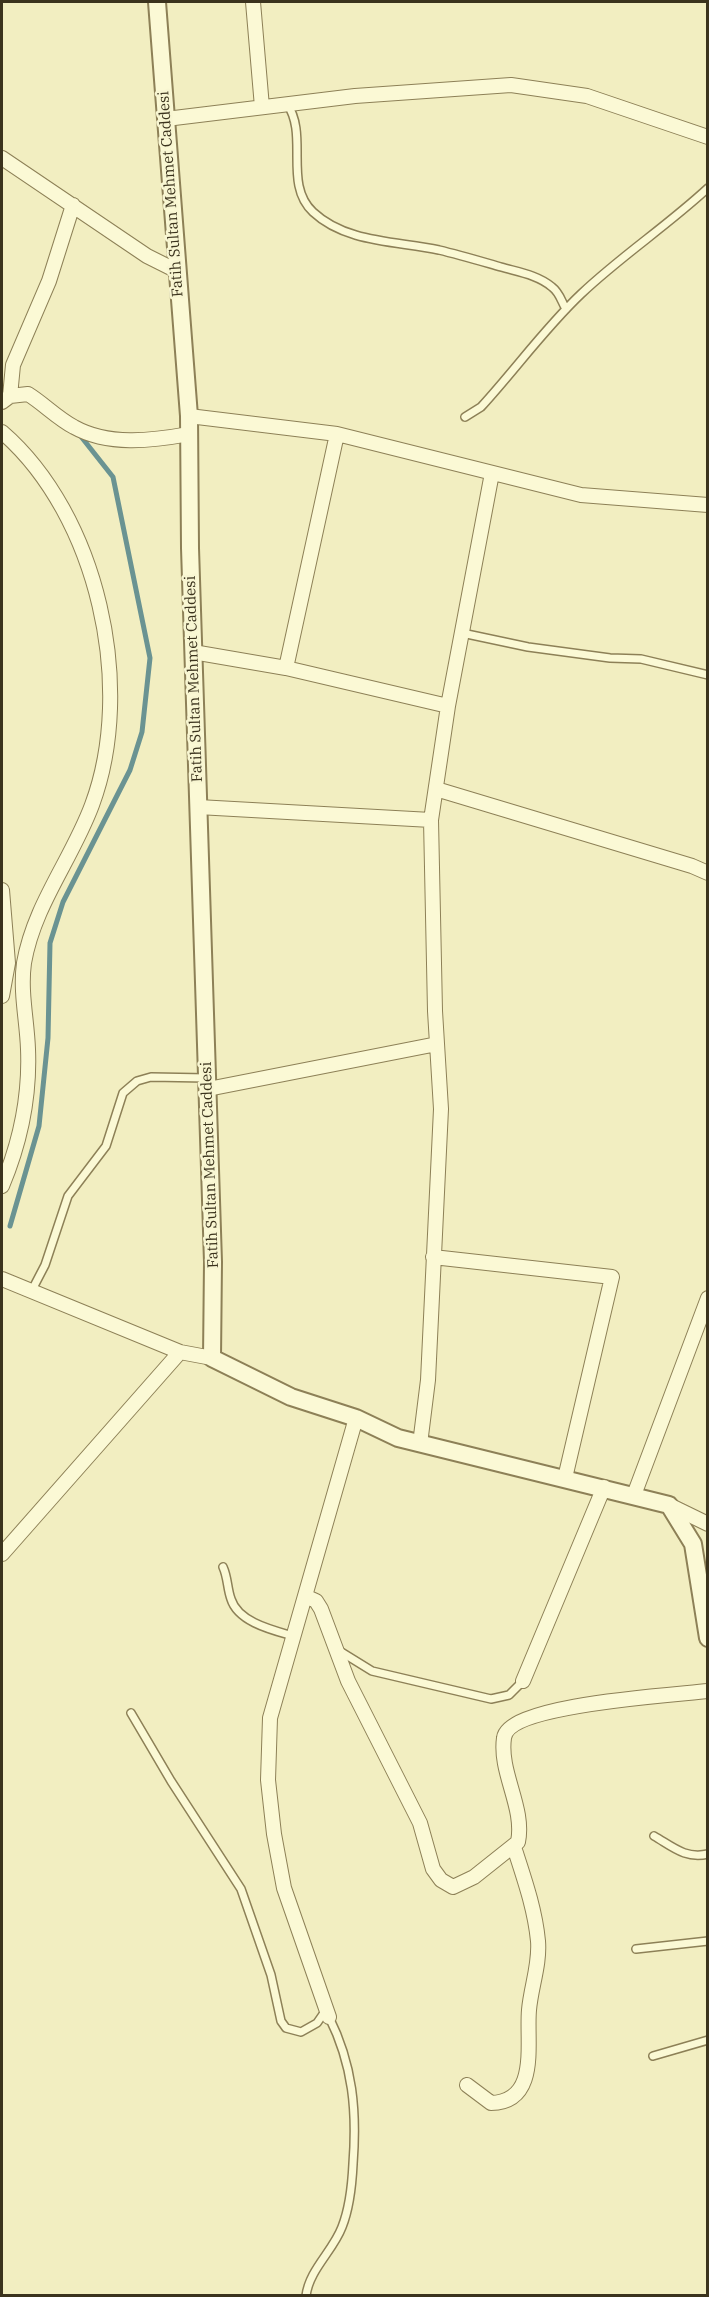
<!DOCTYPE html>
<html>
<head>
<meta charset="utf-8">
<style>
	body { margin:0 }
	#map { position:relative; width:709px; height:2297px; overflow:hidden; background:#f2eec1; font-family:"IBM Plex Serif",serif }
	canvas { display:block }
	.frame { position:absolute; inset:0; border:3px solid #3b331d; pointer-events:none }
</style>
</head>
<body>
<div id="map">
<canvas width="709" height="2297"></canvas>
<div class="frame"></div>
</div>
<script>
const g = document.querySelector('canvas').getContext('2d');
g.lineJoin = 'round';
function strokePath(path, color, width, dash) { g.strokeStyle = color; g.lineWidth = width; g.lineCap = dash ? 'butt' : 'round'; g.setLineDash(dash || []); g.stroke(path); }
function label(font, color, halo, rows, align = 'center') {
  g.font = font + ' "IBM Plex Serif",serif'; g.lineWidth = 5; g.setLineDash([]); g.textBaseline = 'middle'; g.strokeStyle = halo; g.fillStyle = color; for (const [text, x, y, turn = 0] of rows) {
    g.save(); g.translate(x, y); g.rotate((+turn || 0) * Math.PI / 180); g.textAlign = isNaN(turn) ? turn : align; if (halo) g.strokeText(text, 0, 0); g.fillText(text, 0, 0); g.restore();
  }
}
const stream = new Path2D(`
	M10,1226L39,1126L48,1038L50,943L63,902L130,770L142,732L150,658L113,477L79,434`);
const service = new Path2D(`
	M287,104C309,135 283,184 313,212C346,243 397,241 439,250C460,255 480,261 501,267C518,272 538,275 552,287C560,293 561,301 566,309
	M465,417L481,407C515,370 545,328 581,294C621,256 667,226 708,188
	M462,633L528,647L610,658L641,659L708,675
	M32,1290L45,1265L68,1196L106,1146L123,1093L137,1081L151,1077L207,1078
	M223,1567C228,1578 227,1588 231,1599C238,1622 272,1630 293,1636
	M338,1650L372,1671L491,1699L509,1695L523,1681
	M131,1713L171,1781L241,1889L271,1975L281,2021L286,2028L301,2032L317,2023L326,2010
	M654,1836C673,1847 685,1859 708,1854
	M636,1949L708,1941
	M653,2056L708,2040
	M306,2296C309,2270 333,2251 342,2227C350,2207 352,2185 353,2164C357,2111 353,2065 329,2017`);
const minor = new Path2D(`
	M253,2L262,107
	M166,119L355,96L511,85L587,96L708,137
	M2,158L147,256L177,271
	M10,396L13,365L49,281L73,205
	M2,402L10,396L28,394C44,404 57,418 74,427C108,446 151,441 189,434
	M189,416L337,434L581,495L708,505
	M2,432C98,515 136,687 92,805C72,859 34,905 24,963C20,992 27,1020 28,1049C30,1096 20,1143 2,1186
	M193,652L286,668L448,706
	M286,668L337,434
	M436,789L692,866L708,873
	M198,807L431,820
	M2,890L8,963L2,996
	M208,1089L437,1044
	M433,1257L612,1277L565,1478
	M2,1279L180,1352L212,1358
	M420,1444L428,1380L441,1109L435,1011L431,820L448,706L492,473
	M634,1495L708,1298
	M669,1505L708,1524
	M2,1554L180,1352
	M305,1596L316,1601L321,1609L348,1681L420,1823L433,1869L441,1880L453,1887L474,1877L518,1842C525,1807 499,1773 504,1738C508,1704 675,1695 708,1691
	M523,1681L604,1487
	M329,2017L284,1888L274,1834L268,1780L270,1718L356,1418
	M467,2085L491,2103C540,2102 526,2042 529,2010C531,1987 540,1964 538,1941C535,1909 524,1878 514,1847`);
const tertiary = new Path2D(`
	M157,2L189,416L190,548L213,1262L212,1358L291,1397L356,1418L398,1438L669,1505L693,1544L708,1638`);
const streetNames = [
	["Fatih Sultan Mehmet Caddesi",171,194,-94],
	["Fatih Sultan Mehmet Caddesi",194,679,-92],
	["Fatih Sultan Mehmet Caddesi",210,1165,-92]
];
strokePath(stream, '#6a9392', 5);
strokePath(service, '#8d8057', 10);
strokePath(minor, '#8d8057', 16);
strokePath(tertiary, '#8d8057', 20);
strokePath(service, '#fbf9d5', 7);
strokePath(minor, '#fbf9d5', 14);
strokePath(tertiary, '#fbf9d5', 16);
label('15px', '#3b331d', '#f8f6d2', streetNames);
</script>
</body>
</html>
